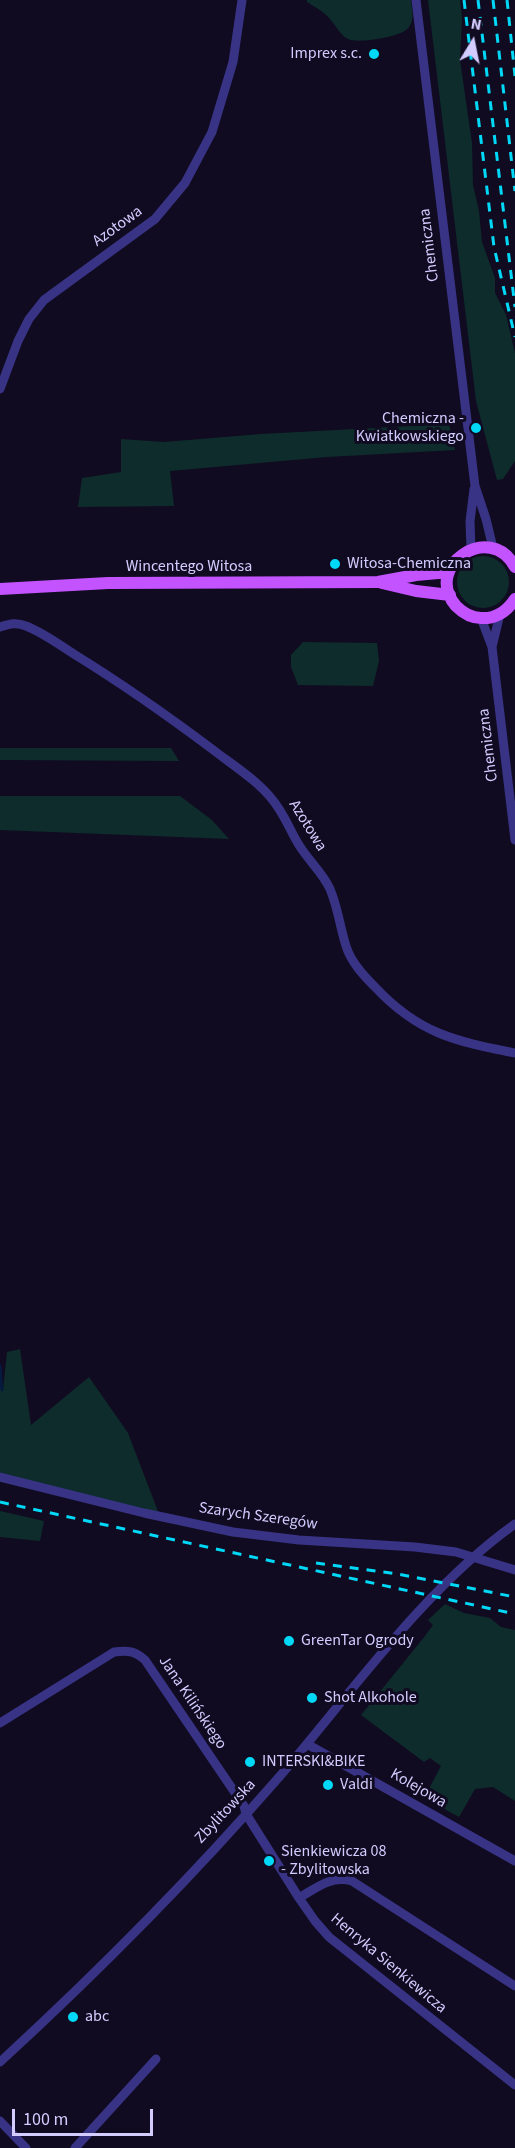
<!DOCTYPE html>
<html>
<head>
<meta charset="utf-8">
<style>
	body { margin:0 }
	#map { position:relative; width:515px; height:2148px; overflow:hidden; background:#100b21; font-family:"Source Sans 3",sans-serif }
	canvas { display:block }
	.north { position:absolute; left:443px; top:12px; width:60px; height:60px; -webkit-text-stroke:4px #100b21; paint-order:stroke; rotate:10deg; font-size:16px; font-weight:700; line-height:24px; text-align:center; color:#d3ccff }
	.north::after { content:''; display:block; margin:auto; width:21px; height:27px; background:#d3ccff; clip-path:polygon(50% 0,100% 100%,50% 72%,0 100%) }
	.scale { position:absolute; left:12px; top:2109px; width:141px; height:27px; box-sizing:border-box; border:3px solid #d3ccff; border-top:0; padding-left:8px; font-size:18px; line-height:21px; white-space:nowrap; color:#d3ccff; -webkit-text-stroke:4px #100b21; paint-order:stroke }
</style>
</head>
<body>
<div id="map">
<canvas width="515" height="2148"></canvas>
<div class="north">N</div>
<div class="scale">100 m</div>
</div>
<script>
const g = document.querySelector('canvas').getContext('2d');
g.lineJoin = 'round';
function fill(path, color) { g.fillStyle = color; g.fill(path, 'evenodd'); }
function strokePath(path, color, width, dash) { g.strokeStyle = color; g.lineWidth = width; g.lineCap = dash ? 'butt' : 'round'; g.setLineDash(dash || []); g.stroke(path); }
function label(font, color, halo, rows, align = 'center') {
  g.font = font + ' "Source Sans 3",sans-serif'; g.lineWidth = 6; g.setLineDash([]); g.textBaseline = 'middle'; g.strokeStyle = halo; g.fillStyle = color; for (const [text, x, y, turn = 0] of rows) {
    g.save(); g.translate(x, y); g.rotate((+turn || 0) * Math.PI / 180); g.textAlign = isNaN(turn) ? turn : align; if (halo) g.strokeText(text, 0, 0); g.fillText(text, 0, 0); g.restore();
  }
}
const green = new Path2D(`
	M307,0H411C412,10 415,18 409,27C403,37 358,44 348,39C340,35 335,24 329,18C323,11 315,7 307,2Z
	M428,0H460L462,18L460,60L472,143L473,185L479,211L482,242L495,278V293L506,315L515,353V461L503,479L497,480L476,401Z
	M449,424L455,450L327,457L170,471L174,506L78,507L82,478L121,472V439L164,442L261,434Z
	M457 582a26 26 0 1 1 52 0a26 26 0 1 1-52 0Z
	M303,642L377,643L379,661L373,686L298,685L291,667V655Z
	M171,748L179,761L0,760V748Z
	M0,796H180L212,820L229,839L0,830Z
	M20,1349L31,1425L89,1377L128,1433L159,1514L0,1473V1386L3,1390L7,1352Z
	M0,1511L44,1521L40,1541L0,1537Z
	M445,1604L464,1613L490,1618L501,1627L515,1630V1801L493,1787L475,1789L459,1817L424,1798L441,1766L430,1758L424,1762L361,1715L425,1636L433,1625L428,1620Z`);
const stream = new Path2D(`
	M0,1366L2,1390`);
const minor = new Path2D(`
	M416,0L475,486L486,519L493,548
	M0,389L18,341L29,319L44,300L155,219L185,183L212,132L233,62L242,0
	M471,549L470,521L474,489
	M481,618L492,647L515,840
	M0,627C10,624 16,622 26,626C44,633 61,646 77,656C124,685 168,716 212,749C235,767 264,784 279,809C287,821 292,834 299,845C308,860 323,873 330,889C338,908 340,927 346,946C351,962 363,975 375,987C419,1034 455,1041 515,1053
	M492,647L500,614
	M0,1477L144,1513L233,1532L299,1540L415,1547L456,1552L515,1570
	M0,1723L114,1652C128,1650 135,1651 145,1660L244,1806L246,1814L299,1898L315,1921L329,1937L515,2085
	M307,1744L515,1861
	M299,1898C316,1888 331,1875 352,1881L515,1986
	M0,2062C98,1972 193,1876 280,1776C352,1692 425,1588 515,1524
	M0,2121L26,2148
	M75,2148L156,2059`);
const major = new Path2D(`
	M515,567C490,520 422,567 456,606C463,613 471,618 481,618C496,619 507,611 515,599
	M382,583L416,591L450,595
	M0,589L108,583L378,582L416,575L449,572`);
const rail = new Path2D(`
	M464,0L494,247L515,337
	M478,0L515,307
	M493,0L515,191
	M507,0L515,76
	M0,1502L515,1614
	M316,1563L398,1574L515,1597`);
const markers = [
	[374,54,6,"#00d8f7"],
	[476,428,6,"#00d8f7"],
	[335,564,6,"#00d8f7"],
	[289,1641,6,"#00d8f7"],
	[312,1698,6,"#00d8f7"],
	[250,1762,6,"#00d8f7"],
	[328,1785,6,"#00d8f7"],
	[269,1861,6,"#00d8f7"],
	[73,2017,6,"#00d8f7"]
];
const poiNames = [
	["Imprex s.c.",362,54,"right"],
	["Chemiczna -",464,419,"right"],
	["Kwiatkowskiego",464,437,"right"],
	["Witosa-Chemiczna",347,564],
	["GreenTar Ogrody",301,1641],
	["Shot Alkohole",324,1698],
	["INTERSKI&BIKE",262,1762],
	["Valdi",340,1785],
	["Sienkiewicza 08",281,1852],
	["- Zbylitowska",281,1870],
	["abc",85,2017]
];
const streetNames = [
	["Azotowa",118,227,-36],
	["Chemiczna",430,245,-97],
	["Wincentego Witosa",189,567],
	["Chemiczna",489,745,-97],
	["Azotowa",307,826,58],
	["Szarych Szeregów",258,1517,8],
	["Jana Kilińskiego",192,1703,56],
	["Kolejowa",418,1789,30],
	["Zbylitowska",226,1812,-47],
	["Henryka Sienkiewicza",388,1964,40]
];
fill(green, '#0e2c2b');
strokePath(stream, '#061a40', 3);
strokePath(minor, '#383384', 9);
strokePath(major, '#c353ff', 12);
strokePath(rail, '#00d8f7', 3, [9, 8]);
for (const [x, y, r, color] of markers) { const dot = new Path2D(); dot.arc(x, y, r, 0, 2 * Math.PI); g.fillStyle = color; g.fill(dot); strokePath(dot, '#100b21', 2); }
label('16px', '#d3ccff', '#100b21', poiNames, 'left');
label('16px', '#d3ccff', '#100b21', streetNames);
</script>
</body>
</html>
